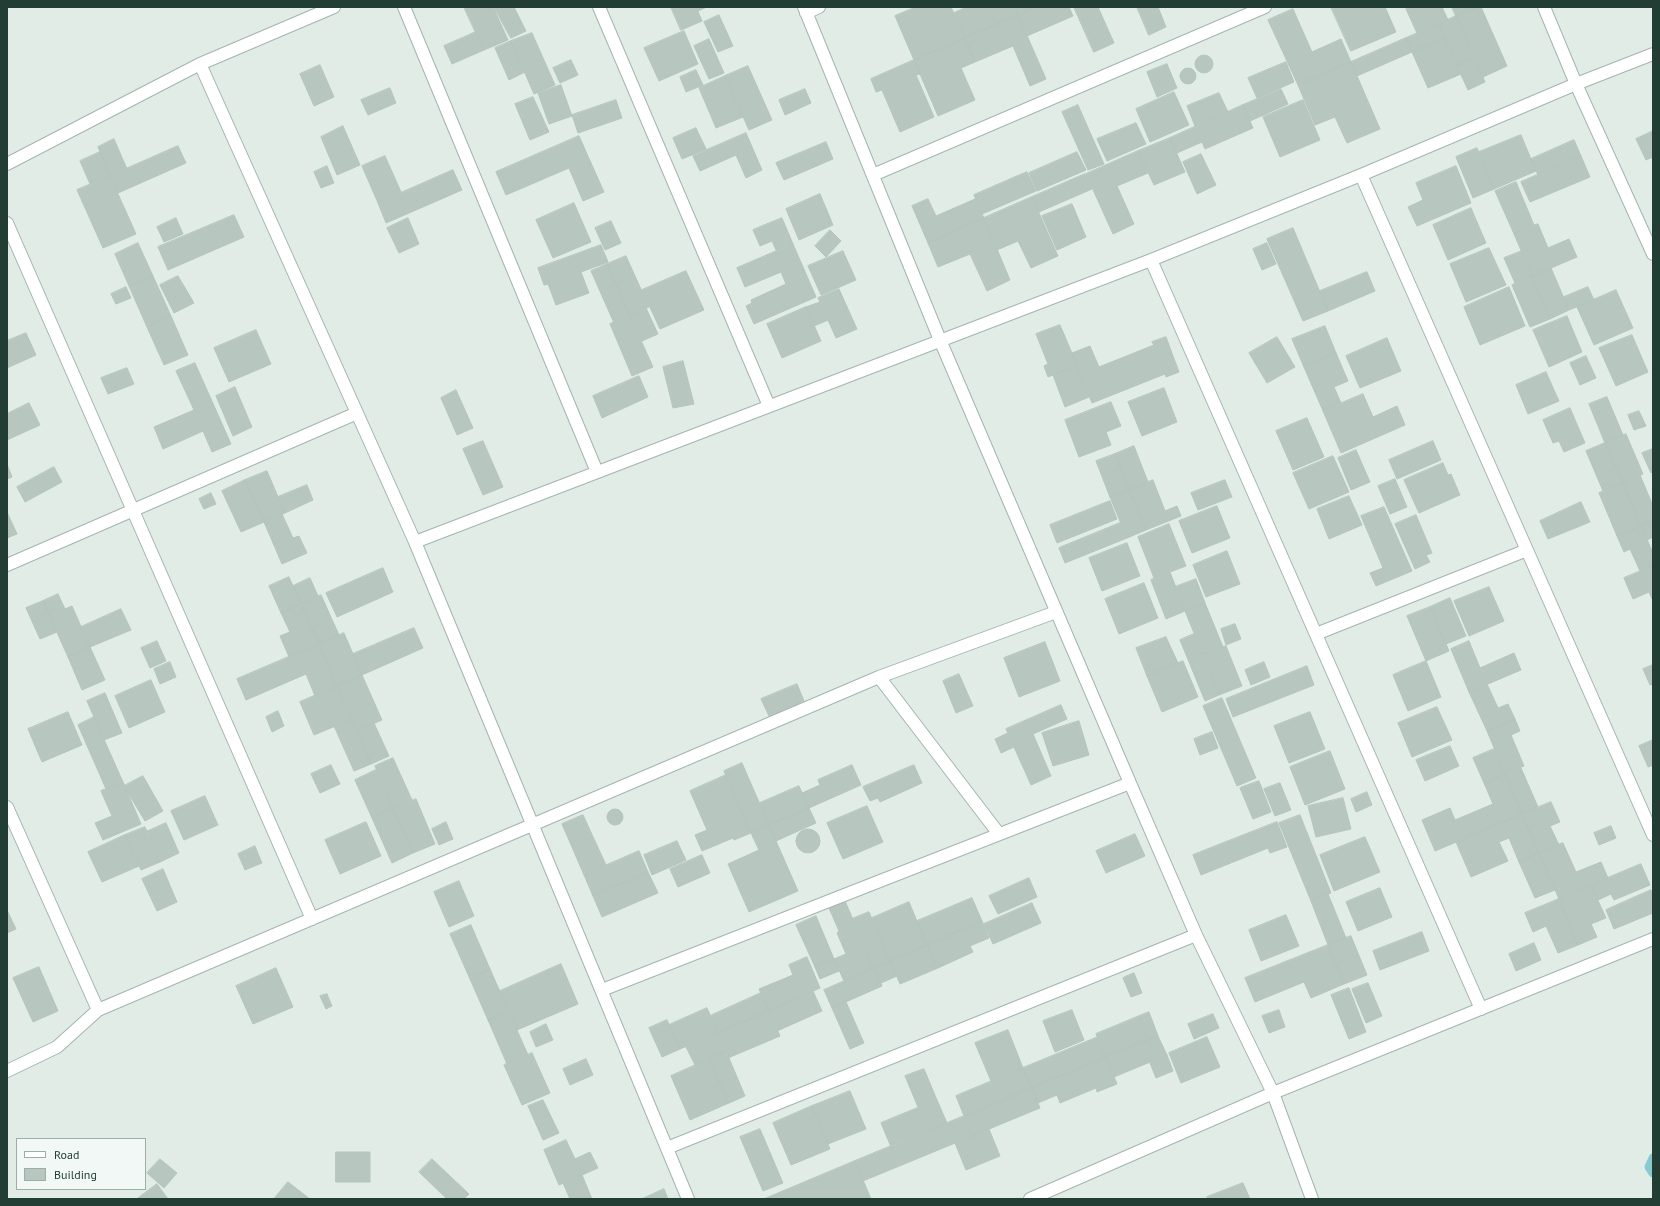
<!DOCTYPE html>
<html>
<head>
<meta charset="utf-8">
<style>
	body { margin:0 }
	#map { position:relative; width:1660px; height:1206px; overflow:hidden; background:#e1ece7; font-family:"PT Sans",sans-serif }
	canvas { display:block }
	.frame { position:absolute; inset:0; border:8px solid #213d34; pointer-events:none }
	.legend { position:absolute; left:16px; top:1138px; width:130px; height:52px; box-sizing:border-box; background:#f2f8f5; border:1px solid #9eada8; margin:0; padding:5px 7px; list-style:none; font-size:12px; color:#213d34 }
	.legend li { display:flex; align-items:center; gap:8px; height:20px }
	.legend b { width:20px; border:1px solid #9eada8 }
</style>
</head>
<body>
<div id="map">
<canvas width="1660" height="1206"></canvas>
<div class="frame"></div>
<ul class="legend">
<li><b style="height:5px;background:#fff"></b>Road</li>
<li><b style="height:11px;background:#b7c7c0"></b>Building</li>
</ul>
</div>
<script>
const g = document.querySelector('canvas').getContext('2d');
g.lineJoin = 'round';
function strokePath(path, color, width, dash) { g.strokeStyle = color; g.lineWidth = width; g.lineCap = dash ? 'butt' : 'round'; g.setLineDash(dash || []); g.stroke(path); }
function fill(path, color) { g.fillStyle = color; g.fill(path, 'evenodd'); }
const stream = new Path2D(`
	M1653,1158L1649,1167L1653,1173`);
const building = new Path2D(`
	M464,7H493L508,40L484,50Z
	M494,7H514L526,31L511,38Z
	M671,7H696L702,21L681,30Z
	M696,7H707L698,11Z
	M916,7H951L965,38L914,60L895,16Z
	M967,7H1015L1018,15L965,38L954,13Z
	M1015,7H1037L1018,15Z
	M1037,7H1069L1073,16L1027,36L1018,15Z
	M1074,7H1098L1114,43L1094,52Z
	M1137,7H1158L1166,27L1149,35Z
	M1331,7H1385L1396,32L1351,51Z
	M1410,7H1442L1448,20L1417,33L1406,9Z
	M1452,7H1478L1456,16Z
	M1478,7H1481L1507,66L1483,77L1456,16Z
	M1293,9L1312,52L1341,39L1351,62L1298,85L1268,20Z
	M719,15L733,46L718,52L704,22Z
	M1018,15L1046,79L1030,86L1013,46L975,62L965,38Z
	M1456,16L1475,58L1457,66L1439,24Z
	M1439,24L1445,38L1412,52L1406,38Z
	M684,31L698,64L659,81L644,48Z
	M476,32L484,50L452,64L444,46Z
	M532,33L555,85L534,94L511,41Z
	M965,38L975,62L961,68L975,100L938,116L914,60Z
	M1406,38L1412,52L1357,76L1351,62Z
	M1445,38L1461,74L1428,88L1412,52Z
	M709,39L724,73L709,79L694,46Z
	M511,41L525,72L509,80L495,48Z
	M1195 64a9 9 0 1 1 18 0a9 9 0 1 1-18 0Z
	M1475,58L1485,82L1468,90L1457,66Z
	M571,60L578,75L560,83L553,68Z
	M914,60L920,74L916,75L934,117L900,132L882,90L876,92L871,79Z
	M1286,62L1294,82L1257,98L1248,78Z
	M1351,62L1380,129L1347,143L1335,117L1315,125L1298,85Z
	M1167,64L1177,88L1157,97L1147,72Z
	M320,65L334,97L314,106L300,74Z
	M748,66L772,120L749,130L725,76Z
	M1180 76a8 8 0 1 1 16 0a8 8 0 1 1-16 0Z
	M696,70L703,85L686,92L680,77Z
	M725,76L743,117L716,128L699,88Z
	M561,85L572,116L549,124L538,93Z
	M390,88L396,103L368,115L361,100Z
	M805,89L811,103L785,115L779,100Z
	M1281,89L1288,104L1250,121L1243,105Z
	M1174,92L1189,125L1150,142L1136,109Z
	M1219,93L1228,112L1195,126L1187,106Z
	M533,97L549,132L530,140L515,104Z
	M616,100L622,118L578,133L572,115Z
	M1303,100L1320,140L1280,157L1263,117Z
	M1078,105L1104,164L1088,170L1062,112Z
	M1243,105L1253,128L1205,149L1202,142L1177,153L1170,138Z
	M1136,123L1146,144L1107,161L1097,139Z
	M343,126L360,165L337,175L321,137Z
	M696,128L706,149L682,159L673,138Z
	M1653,131V157L1646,160L1636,139Z
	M746,133L762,170L746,178L736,155L700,171L693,156Z
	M1521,135L1536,171L1494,189L1479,152Z
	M579,136L604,192L583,201L569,168L506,195L496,172Z
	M1170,138L1185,172L1154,185L1138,151Z
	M114,139L127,169L110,176L98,147Z
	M1574,140L1581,156L1538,175L1531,159Z
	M826,142L833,159L784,180L776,163Z
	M178,146L186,163L118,193L110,176Z
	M1477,148L1494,189L1473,198L1456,157Z
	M1138,151L1148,173L1117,186L1134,224L1113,234L1086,174Z
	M100,152L110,176L90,184L80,161Z
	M1077,152L1086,170L1037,191L1029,173Z
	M1201,154L1216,185L1197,194L1183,162Z
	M385,156L401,192L378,203L362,166Z
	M1581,156L1590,177L1530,202L1521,182Z
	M327,166L334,183L321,188L314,172Z
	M1456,166L1471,203L1417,226L1408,207L1423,200L1416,183Z
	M453,170L462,190L386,223L378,203Z
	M1027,172L1036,191L982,214L974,195Z
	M1085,174L1092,189L1039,212L1032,197Z
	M110,176L136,234L103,248L77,190Z
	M1516,182L1534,225L1514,234L1495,191Z
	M820,194L833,225L799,240L786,209Z
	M1032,197L1058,256L1031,268L1018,241L997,250L984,218Z
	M928,199L936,216L975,199L984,218L928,243L912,206Z
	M574,203L591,242L553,258L536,220Z
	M1072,204L1086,237L1057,250L1042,216Z
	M1471,208L1486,243L1448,260L1433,225Z
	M234,215L244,237L168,270L158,247Z
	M176,218L183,234L164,242L157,227Z
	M408,218L419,244L399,253L387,228Z
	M782,218L793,244L776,250L772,241L760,246L753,230Z
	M984,218L1010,280L987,291L970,254L938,267L928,243Z
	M611,221L621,243L605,250L595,228Z
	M1538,224L1548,248L1569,239L1577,257L1532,276L1514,234Z
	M1293,228L1328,311L1303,321L1267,239Z
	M830,230L841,241L826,257L815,246Z
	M138,243L153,276L129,286L115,254Z
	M1267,243L1276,264L1262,270L1253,249Z
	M793,244L816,297L754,324L746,306L752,303L751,300L786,284L781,272L745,287L737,268Z
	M601,245L608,262L581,272L589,293L556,305L548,284L544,285L538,268Z
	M1489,248L1506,285L1466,302L1450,264Z
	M843,251L856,280L821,295L808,266Z
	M1522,251L1532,276L1515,283L1504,258Z
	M626,256L649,307L630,316L607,264Z
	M607,264L630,316L614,323L591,271Z
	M1551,268L1569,310L1550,319L1532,276Z
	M686,271L704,310L660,329L642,290Z
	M1367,272L1375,291L1328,311L1320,291Z
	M153,276L171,316L147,327L129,286Z
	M178,276L194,303L174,313L160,285Z
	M1532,276L1550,319L1530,327L1512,285Z
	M126,287L131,298L116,304L111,294Z
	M1509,287L1525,326L1480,345L1464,307Z
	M1588,287L1594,300L1569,310L1564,297Z
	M839,289L857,329L836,338L828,320L814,326L806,307L820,302L818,298Z
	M1616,290L1633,328L1594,345L1577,307Z
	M806,307L821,341L782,358L767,324Z
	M646,308L658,334L642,341L630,316Z
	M171,316L188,355L164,365L147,327Z
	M630,316L653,367L632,376L610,324Z
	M1567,316L1582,352L1549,367L1533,330Z
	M1060,325L1077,365L1048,377L1044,366L1048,364L1036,334Z
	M1325,326L1336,353L1304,367L1292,339Z
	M256,330L271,364L229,382L214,348Z
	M26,333L36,355L7,368V341Z
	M1632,335L1648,372L1616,386L1599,348Z
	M1166,337L1179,372L1166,377L1165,374L1092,403L1072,353L1090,346L1099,367L1154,345L1152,342Z
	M1277,337L1295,367L1267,383L1249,353Z
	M1387,338L1401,371L1360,388L1346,356Z
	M1336,353L1348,381L1334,387L1341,403L1323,411L1304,367Z
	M1586,356L1596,378L1580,385L1570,363Z
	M683,361L694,404L673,408L663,367Z
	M195,363L231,444L212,452L203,431L163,449L154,427L194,410L176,371Z
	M1077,365L1089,397L1065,407L1053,375Z
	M127,368L134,384L108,394L101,378Z
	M1546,372L1559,401L1528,414L1516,385Z
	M639,376L648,397L602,418L593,396Z
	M235,387L252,427L233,436L216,396Z
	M1164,388L1177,422L1142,436L1128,402Z
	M456,390L473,428L457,435L441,398Z
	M1363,394L1373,417L1397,406L1405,425L1341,453L1323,411Z
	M1607,397L1623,435L1605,443L1589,404Z
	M1111,402L1121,426L1106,432L1111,445L1079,457L1065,420Z
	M29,403L40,425L7,440V414Z
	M1570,408L1585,443L1564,452L1559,441L1553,443L1543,420Z
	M1639,411L1646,426L1634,430L1628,415Z
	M1307,418L1324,457L1293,470L1276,431Z
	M1626,434L1643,474L1623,483L1605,443Z
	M483,441L503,487L483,495L463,449Z
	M1433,441L1441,460L1397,479L1389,460Z
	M1605,443L1623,483L1603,491L1586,451Z
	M1134,446L1148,482L1129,490L1115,454Z
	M1653,449V472L1651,473L1642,453Z
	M1356,450L1370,482L1351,490L1338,458Z
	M1115,454L1129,490L1110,497L1096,461Z
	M1333,456L1349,492L1309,509L1293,473Z
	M1443,463L1448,475L1451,474L1460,495L1419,513L1404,480Z
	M7,464L12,477L7,479Z
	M54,467L62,482L25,502L17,487Z
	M267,471L285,513L264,522L245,480Z
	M1640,475L1653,506V521L1641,526L1623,483Z
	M1395,479L1407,507L1390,514L1378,486Z
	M245,480L264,522L241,532L222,491Z
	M1153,480L1165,511L1177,506L1181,516L1146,530L1129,490Z
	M1225,480L1232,497L1198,510L1191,493Z
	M1623,483L1641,526L1617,536L1599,493Z
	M307,485L313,500L285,513L278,497Z
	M1129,490L1146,530L1127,538L1110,497Z
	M211,493L216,504L204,509L199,499Z
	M1349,496L1362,525L1329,539L1317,509Z
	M1110,501L1117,519L1057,543L1050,525Z
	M1581,502L1590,522L1548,539L1540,521Z
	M1217,506L1230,538L1192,553L1179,521Z
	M1384,507L1412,571L1376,586L1370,573L1383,568L1361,516Z
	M7,512L17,534L7,538Z
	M282,514L293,538L299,536L307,553L282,564L264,522Z
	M1416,515L1432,553L1426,555L1430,562L1415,569L1395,524Z
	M1653,521V537L1647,540L1641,526Z
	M1120,523L1127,538L1065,563L1059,548Z
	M1169,524L1186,566L1154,578L1138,537Z
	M1641,526L1653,553V566L1640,571L1630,549L1624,552L1617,536Z
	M1127,543L1140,576L1102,591L1089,558Z
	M1227,551L1240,584L1206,597L1193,565Z
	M1653,566V601L1649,592L1633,599L1624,578Z
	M383,568L393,592L337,617L326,593Z
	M1170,572L1185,611L1166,619L1151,580Z
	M289,577L301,604L281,613L269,586Z
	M310,578L318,596L301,604L293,586Z
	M1196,579L1205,603L1185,611L1175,587Z
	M1144,583L1158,618L1119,634L1105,599Z
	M1489,587L1504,621L1469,636L1454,601Z
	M58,594L65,609L72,606L90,647L68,657L43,601Z
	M321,595L339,635L319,644L301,604Z
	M1450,598L1466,636L1446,644L1430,607Z
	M43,601L57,632L40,639L26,608Z
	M1205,603L1223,647L1203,655L1185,611Z
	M301,604L319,644L289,657L280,636L290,632L281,613Z
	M1430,607L1449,651L1426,661L1407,616Z
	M121,609L131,630L90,647L81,627Z
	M1235,624L1241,639L1226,645L1221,629Z
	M414,628L423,648L362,675L353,654Z
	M344,633L362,675L337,686L319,644Z
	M1194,634L1219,695L1205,701L1180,640Z
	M1166,637L1178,663L1147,676L1136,648Z
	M157,641L166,661L150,668L141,648Z
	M1469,641L1480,668L1514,653L1521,670L1469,692L1451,649Z
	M1045,642L1060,681L1019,697L1004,658Z
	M319,644L337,686L315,696L306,674L246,700L237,679Z
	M1226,646L1242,686L1219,695L1203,655Z
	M90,647L105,680L82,690L68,657Z
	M1183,661L1198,697L1162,712L1147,676Z
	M1426,661L1441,697L1408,711L1393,675Z
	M170,662L176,677L160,684L154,669Z
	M1264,662L1270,677L1251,685L1245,670Z
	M1653,665V684L1650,685L1643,669Z
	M1307,666L1314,685L1233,717L1226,699Z
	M959,674L973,706L956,713L943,681Z
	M362,675L382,720L357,731L337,686Z
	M151,680L165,712L129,728L115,696Z
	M797,684L804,701L769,716L761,699Z
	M1487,684L1498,708L1508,704L1515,719L1487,731L1469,692Z
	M337,686L352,719L314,735L300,702Z
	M105,693L122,733L104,740L87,701Z
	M1222,698L1256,778L1237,786L1203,706Z
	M1061,705L1067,719L1033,734L1051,776L1031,785L1014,747L1001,753L995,739L1008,733L1006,729Z
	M1437,707L1452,740L1412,757L1398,723Z
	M278,711L284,726L272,732L266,717Z
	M68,712L82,745L42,762L28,729Z
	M1310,712L1325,749L1289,763L1274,726Z
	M94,717L123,782L106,789L78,725Z
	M352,719L371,764L354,771L334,726Z
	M1515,719L1520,731L1511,735L1524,766L1505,774L1487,731Z
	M1079,721L1089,755L1053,766L1042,733Z
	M374,723L389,756L371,764L357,731Z
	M1212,732L1218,748L1200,755L1194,739Z
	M1653,740V765L1648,767L1639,746Z
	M1450,746L1459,766L1425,781L1416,760Z
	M1494,749L1505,774L1484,783L1473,758Z
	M1330,751L1345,789L1305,805L1290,767Z
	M393,758L412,800L393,809L375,766Z
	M742,763L769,825L751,833L724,771Z
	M331,765L340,784L320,793L311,774Z
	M852,765L861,785L809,808L802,793L820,785L818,780Z
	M914,765L922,783L880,802L878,798L870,801L863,787Z
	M1521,768L1538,807L1522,814L1505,774Z
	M376,770L393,809L372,818L355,780Z
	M1505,774L1522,814L1435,851L1422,820L1450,808L1455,820L1493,804L1484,783Z
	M726,775L751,833L734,840L733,838L702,851L695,835L707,830L690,791Z
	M143,776L163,811L145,821L124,786Z
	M1259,781L1271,812L1253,819L1240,788Z
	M123,782L141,824L103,840L95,823L112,816L101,791Z
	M1280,783L1291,810L1275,816L1264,789Z
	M799,786L809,808L769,825L760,803Z
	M1367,792L1372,805L1356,812L1351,799Z
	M205,796L218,825L184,840L171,811Z
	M1343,798L1351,829L1316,837L1308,806Z
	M416,799L435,844L413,853L393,809Z
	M1551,802L1560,822L1550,826L1559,845L1539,853L1522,814Z
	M867,806L883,842L843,859L827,823Z
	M809,808L816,823L776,841L769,825Z
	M607 817a8 8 0 1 1 16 0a8 8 0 1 1-16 0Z
	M393,809L413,853L392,863L372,818Z
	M1522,814L1539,853L1519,862L1509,838L1499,842L1508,861L1471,877L1456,842Z
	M583,815L606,865L584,875L562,824Z
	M1300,815L1331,893L1311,901L1279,823Z
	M366,822L381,856L340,874L325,840Z
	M446,822L453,839L439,845L432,829Z
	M1277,822L1287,847L1270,853L1268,848L1201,875L1193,855Z
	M166,823L179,853L160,862L146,832Z
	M769,825L798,891L749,912L728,864L759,850L751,833Z
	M1611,826L1616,838L1599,845L1594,833Z
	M145,827L160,862L141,870L125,835Z
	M796 841a12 12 0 1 1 24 0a12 12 0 1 1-24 0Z
	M1135,834L1145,856L1106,873L1096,851Z
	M125,835L139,866L102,882L88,852Z
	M1365,837L1380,872L1334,891L1320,855Z
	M677,841L686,860L652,875L644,855Z
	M1563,843L1576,872L1601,862L1608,878L1559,899L1539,853Z
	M255,846L262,863L245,870L238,854Z
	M639,851L648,872L593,896L584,875Z
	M1539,853L1555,890L1535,898L1519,862Z
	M702,855L710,873L678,887L670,869Z
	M1641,864L1650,885L1614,900L1611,894L1598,900L1591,885Z
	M163,869L177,902L157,911L142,879Z
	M648,872L658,893L602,917L593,896Z
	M1029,878L1037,897L998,914L989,896Z
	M459,881L474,916L449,927L434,892Z
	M1591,885L1606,918L1591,924L1597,937L1578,945L1559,899Z
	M1380,888L1392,917L1358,931L1346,902Z
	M1651,890L1653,894V913L1614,929L1606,910Z
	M1328,894L1346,938L1328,945L1311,901Z
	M972,898L982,921L927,945L917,921Z
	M1559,899L1578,945L1558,953L1546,926L1533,932L1525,913Z
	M845,901L874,968L844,981L834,959L846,954L837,933L839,931L829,908Z
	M909,902L927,945L890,961L872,918Z
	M1032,903L1041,923L993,944L984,924Z
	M7,910L16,929L7,933Z
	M869,912L890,961L874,968L852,919Z
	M1286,915L1299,946L1261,961L1249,930Z
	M816,916L834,959L815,967L796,925Z
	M982,921L989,938L970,946L973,952L938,968L927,945Z
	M471,925L490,969L470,979L450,934Z
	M1422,932L1429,951L1380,970L1373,951Z
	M1351,936L1367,975L1344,984L1328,945Z
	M1534,943L1541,960L1516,971L1509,954Z
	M927,945L938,968L900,984L890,961Z
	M1328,945L1344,984L1311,998L1304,982L1255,1002L1245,978Z
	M807,957L820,988L769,1011L759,989L793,975L789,965Z
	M834,959L839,971L820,979L815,967Z
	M890,961L897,976L881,983L874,968Z
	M561,964L578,1004L517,1030L500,991Z
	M39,967L58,1011L33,1022L13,978Z
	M276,968L293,1007L253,1024L236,986Z
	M874,968L882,986L832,1008L824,990Z
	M490,969L509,1012L488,1020L470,979Z
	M1134,973L1142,993L1131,997L1123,978Z
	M1368,983L1382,1016L1366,1023L1352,989Z
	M1349,988L1366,1032L1349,1039L1331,995Z
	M813,991L822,1011L777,1031L769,1011Z
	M761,993L769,1011L718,1033L710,1016Z
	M327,994L332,1006L326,1009L320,996Z
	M846,1002L864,1043L850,1049L832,1008Z
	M707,1008L718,1033L680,1049L669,1025Z
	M1072,1010L1084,1040L1055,1052L1043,1021Z
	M1279,1010L1285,1027L1269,1033L1262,1016Z
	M769,1011L780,1036L728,1058L718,1033Z
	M509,1012L528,1055L507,1064L488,1020Z
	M1149,1012L1158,1036L1106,1057L1096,1034Z
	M1213,1014L1219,1028L1194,1039L1188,1024Z
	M667,1020L680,1049L662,1057L649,1028Z
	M546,1024L553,1040L536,1047L530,1032Z
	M1008,1030L1023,1068L991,1081L975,1043Z
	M718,1033L726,1051L695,1065L686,1047Z
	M1158,1036L1167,1055L1114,1077L1106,1057Z
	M1098,1037L1106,1057L1032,1088L1023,1068Z
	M1207,1037L1220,1067L1181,1083L1169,1053Z
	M726,1051L745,1096L729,1103L709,1059Z
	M532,1053L550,1093L522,1105L504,1065Z
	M1167,1055L1173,1071L1156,1078L1150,1063Z
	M1106,1057L1117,1084L1097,1092L1096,1088L1060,1103L1057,1095L1038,1103L1032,1088Z
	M586,1059L593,1075L570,1085L563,1069Z
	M709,1059L729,1103L690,1120L671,1076Z
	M1023,1068L1032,1088L964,1116L956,1096Z
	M924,1069L937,1100L918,1107L905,1076Z
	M1032,1088L1040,1108L863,1181L855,1161Z
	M850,1091L866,1129L828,1144L812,1106Z
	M543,1100L559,1133L543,1140L528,1106Z
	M937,1100L947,1123L891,1147L881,1123Z
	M812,1106L830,1149L791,1165L773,1123Z
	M760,1129L783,1183L763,1191L740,1137Z
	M989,1129L1000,1156L966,1170L955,1143Z
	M566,1140L575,1159L590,1152L598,1168L559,1185L544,1150Z
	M336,1152H370V1182H336Z
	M160,1159L177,1173L164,1188L147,1173Z
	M432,1159L469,1194L464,1199H447L419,1172Z
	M855,1161L871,1199H764Z
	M582,1175L592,1199H570L563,1183Z
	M288,1182L310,1199H274Z
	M1243,1183L1250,1199H1208L1207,1197Z
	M157,1184L168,1199H137Z
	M664,1189L668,1199H642Z`);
const minor = new Path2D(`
	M404,7L597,472
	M599,7L769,406
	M804,7L940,340L1130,783L1196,935L1273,1093L1312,1199
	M1544,7L1576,84L1653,254
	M806,13L819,7
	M200,64L415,542L688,1199
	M7,164L200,64L334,7
	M873,175L1265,7
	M1361,175L1653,835
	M7,223L312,919
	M1151,260L1481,1009
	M415,542L1151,260L1361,175L1576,84L1653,54
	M7,565L357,413
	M1316,634L1527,550
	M879,677L999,834
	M7,807L98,1010
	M602,990L1130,783
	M7,1071L57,1047L98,1010L879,677L1056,612
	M667,1148L1196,935
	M1030,1199L1273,1093L1653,939`);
strokePath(stream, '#89c9d1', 9);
fill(building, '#b7c7c0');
strokePath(building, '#b4c5bd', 1);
strokePath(minor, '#a4b4ae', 14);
strokePath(minor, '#fff', 12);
</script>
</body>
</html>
